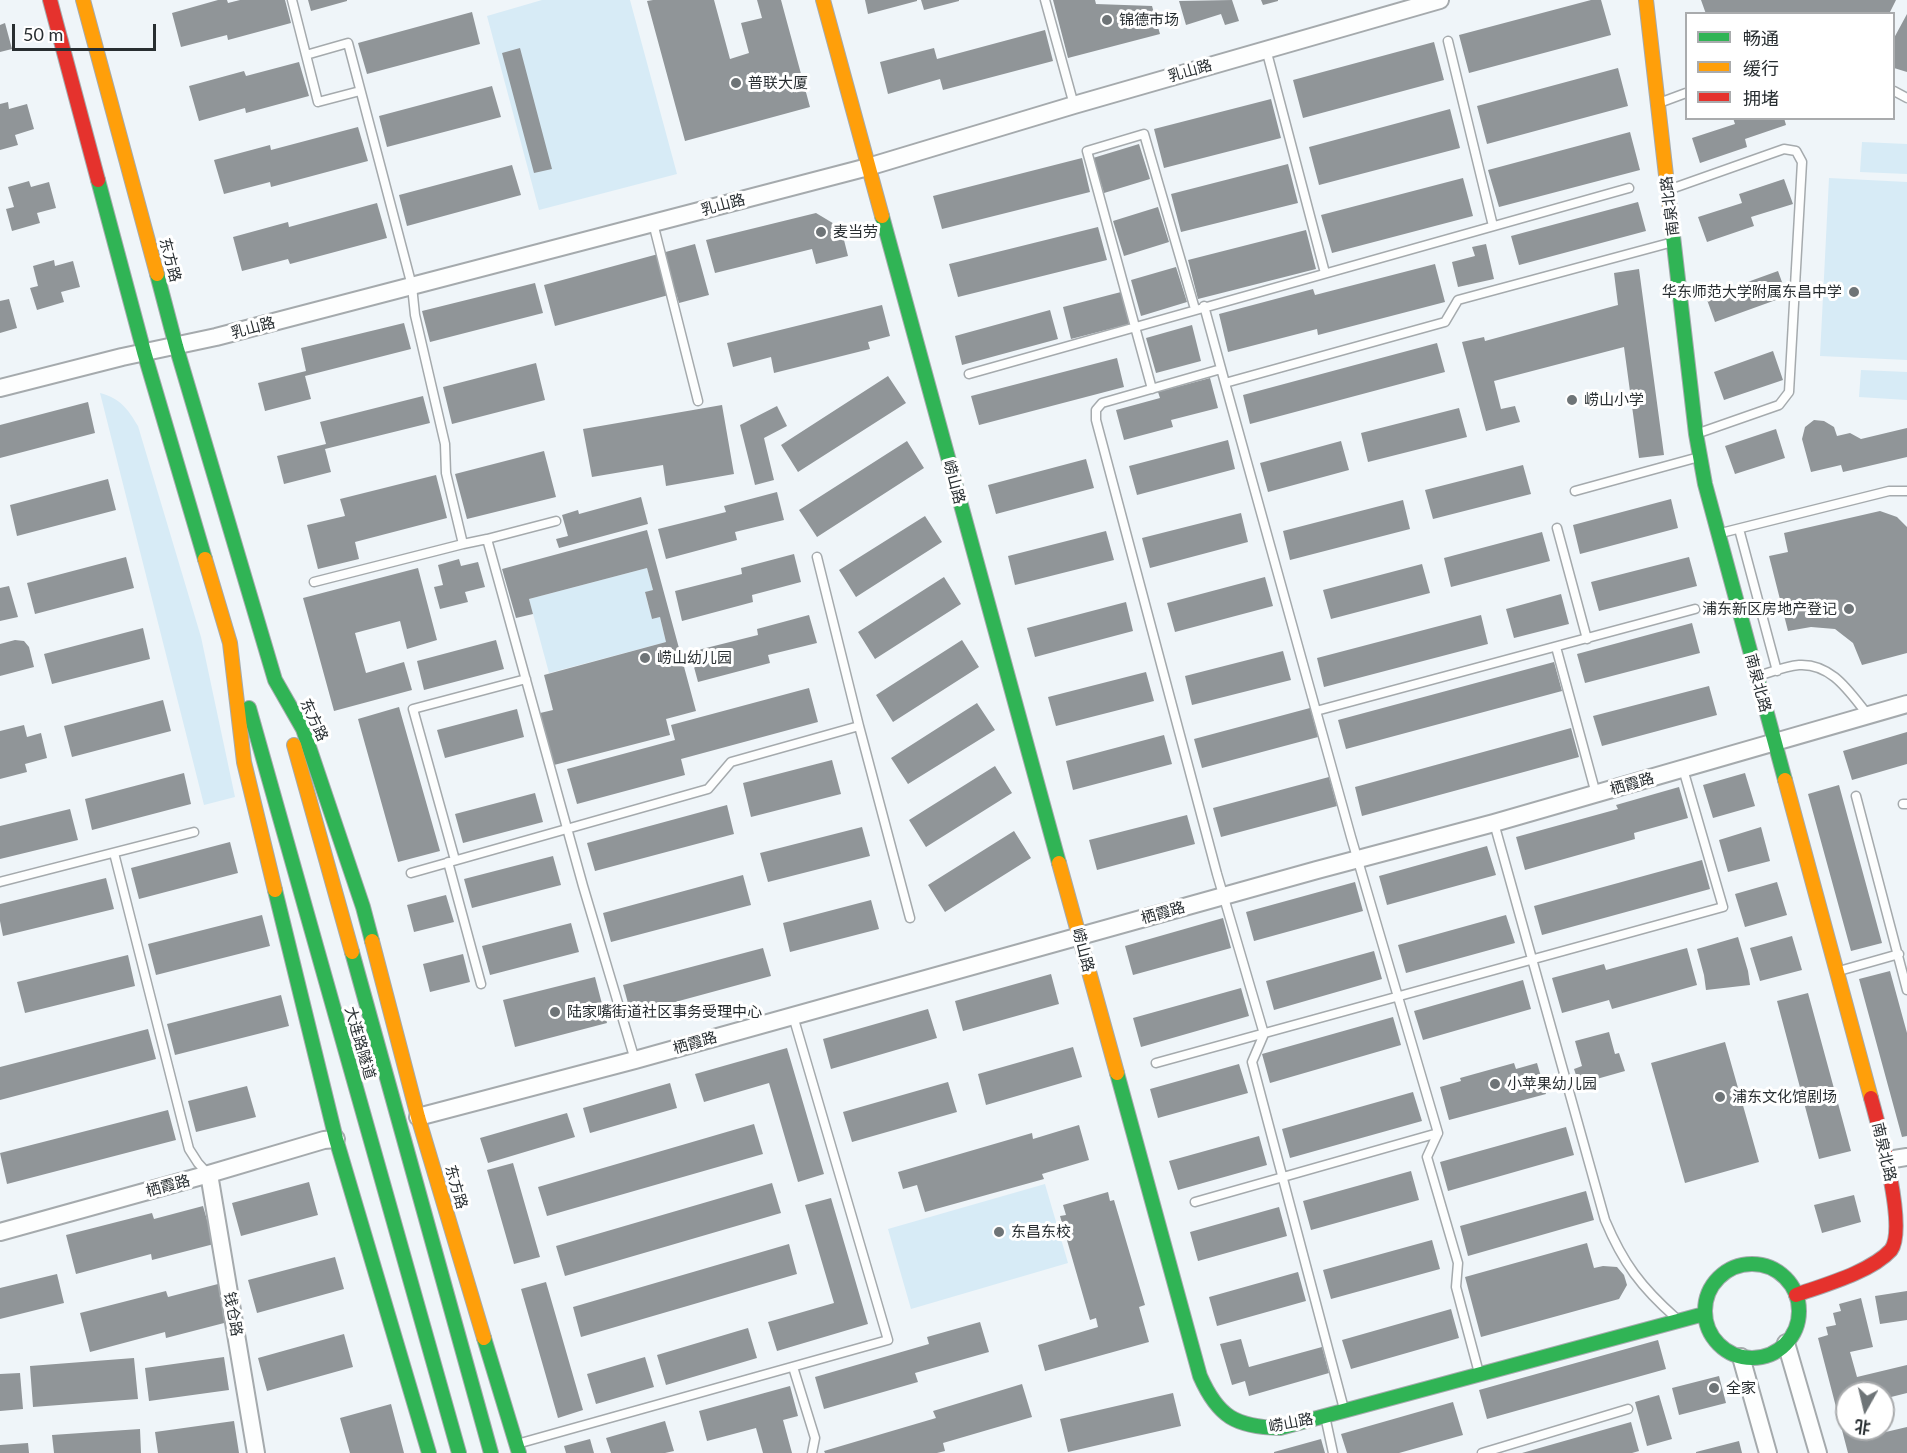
<!DOCTYPE html>
<html>
<head>
<meta charset="utf-8">
<style>
	body { margin:0 }
	#map { position:relative; width:1907px; height:1453px; overflow:hidden; background:#eff5f9; font-family:Lato,"Noto Sans SC",sans-serif }
	canvas { display:block }
	.legend { position:absolute; left:1685px; top:12px; width:210px; height:108px; box-sizing:border-box; background:#fff; border:2px solid #a9abad; margin:0; padding:8px 10px; list-style:none; font-size:18px; color:#282e31 }
	.legend li { display:flex; align-items:center; gap:12px; height:30px }
	.legend b { width:30px; border:2px solid #a9abad }
	.north { position:absolute; left:1835px; top:1381px; width:60px; height:60px; box-sizing:border-box; background:#fff; border:2px solid #a9abad; border-radius:50%; rotate:188deg; font-size:16px; font-weight:700; line-height:24px; text-align:center; color:#282e31 }
	.north::after { content:''; display:block; margin:auto; width:21px; height:27px; background:#6e7477; clip-path:polygon(50% 0,100% 100%,50% 72%,0 100%) }
	.scale { position:absolute; left:12px; top:24px; width:144px; height:27px; box-sizing:border-box; border:3px solid #282e31; border-top:0; padding-left:8px; font-size:18px; line-height:21px; white-space:nowrap; color:#282e31; -webkit-text-stroke:4px #fff; paint-order:stroke }
</style>
</head>
<body>
<div id="map">
<canvas width="1907" height="1453"></canvas>
<ul class="legend">
<li><b style="height:8px;background:#30b455"></b>畅通</li>
<li><b style="height:8px;background:#ff9f0a"></b>缓行</li>
<li><b style="height:8px;background:#e5322d"></b>拥堵</li>
</ul>
<div class="north">北</div>
<div class="scale">50 m</div>
</div>
<script>
const g = document.querySelector('canvas').getContext('2d');
g.lineJoin = 'round';
function fill(path, color) { g.fillStyle = color; g.fill(path, 'evenodd'); }
function strokePath(path, color, width, dash) { g.strokeStyle = color; g.lineWidth = width; g.lineCap = dash ? 'butt' : 'round'; g.setLineDash(dash || []); g.stroke(path); }
function label(font, color, halo, rows, align = 'center') {
  g.font = font + ' Lato,"Noto Sans SC",sans-serif'; g.lineWidth = 6; g.setLineDash([]); g.textBaseline = 'middle'; g.strokeStyle = halo; g.fillStyle = color; for (const [text, x, y, turn = 0] of rows) {
    g.save(); g.translate(x, y); g.rotate((+turn || 0) * Math.PI / 180); g.textAlign = isNaN(turn) ? turn : align; if (halo) g.strokeText(text, 0, 0); g.fillText(text, 0, 0); g.restore();
  }
}
const green = new Path2D(`
	M542,0H630L677,174L539,210L487,16Z
	M1862,142L1907,144V174L1860,172Z
	M1829,178L1907,182V360L1820,356Z
	M1861,370L1907,372V400L1859,397Z
	M100,393C120,398 128,409 138,426L201,637L235,797L204,805Z
	M647,568L653,590L645,593L652,619L660,617L666,642L549,673L529,599Z
	M1045,1184L1068,1263L911,1309L888,1229Z`);
const building = new Path2D(`
	M218,0H227L228,3L240,0H285L291,23L228,40L227,35L181,47L172,13Z
	M308,0H347V1L311,11Z
	M653,0H714L730,59L749,53L741,23L762,18L757,0H781L810,107L685,141L647,1Z
	M865,0H917V1L868,14Z
	M921,0H959V1L924,10Z
	M1053,0H1095L1096,4L1152,6L1160,34L1068,58Z
	M1232,0L1239,21L1225,25L1221,14L1186,25L1179,1Z
	M1261,0H1278V1L1263,5Z
	M1591,0H1601L1611,35L1469,73L1459,35Z
	M1701,0H1896L1889,14H1706Z
	M472,12L480,44L367,74L358,43Z
	M1907,14V72L1894,68V38Z
	M5,23L12,49L0,52V25Z
	M1045,30L1053,61L943,90L940,79L888,94L880,62L934,48L937,59Z
	M1434,42L1444,80L1303,118L1293,80Z
	M520,48L552,169L534,173L502,53Z
	M299,62L309,96L246,113L245,108L199,121L189,86L244,71L246,76Z
	M1618,68L1628,106L1487,144L1477,106Z
	M492,86L501,117L387,147L379,116Z
	M1271,99L1281,138L1164,168L1154,129Z
	M8,102L9,109L27,104L34,129L15,135L18,145L0,150V104Z
	M1450,109L1460,148L1319,185L1309,147Z
	M1733,118H1784L1786,125L1745,139L1747,147L1700,163L1692,138L1735,124Z
	M358,127L368,161L271,187L270,182L224,194L214,160L270,145L271,150Z
	M1630,132L1640,170L1499,207L1488,170Z
	M1139,144L1150,179L1104,193L1093,158Z
	M1082,158L1090,192L942,229L933,196Z
	M1288,164L1298,203L1181,232L1171,194Z
	M512,165L521,195L407,226L399,195Z
	M1463,178L1473,216L1332,253L1321,215Z
	M1784,179L1793,204L1751,217L1754,226L1707,242L1698,217L1742,203L1739,194Z
	M29,181L31,187L49,182L56,208L37,213L40,223L12,231L6,209L14,207L8,187Z
	M1638,202L1646,231L1519,265L1511,236Z
	M377,203L387,238L290,264L288,259L242,271L233,237L288,222L289,227Z
	M1158,207L1169,242L1124,256L1113,221Z
	M816,213L841,228L848,256L816,264L812,249L715,273L706,240Z
	M1098,227L1107,260L958,297L949,264Z
	M1306,230L1316,269L1198,299L1188,260Z
	M695,244L709,295L679,303L676,293L555,326L544,285Z
	M1486,244L1494,279L1458,287L1452,262L1475,256L1472,247Z
	M54,260L55,266L73,261L80,287L61,292L64,302L37,310L30,288L38,286L33,266Z
	M1435,264L1445,302L1318,335L1317,329L1228,352L1219,314L1313,289L1315,295Z
	M1176,267L1187,302L1141,316L1131,280Z
	M1639,269L1664,455L1639,458L1624,347L1494,381L1501,409L1515,406L1520,422L1486,431L1462,342L1484,337L1485,341L1618,305L1614,273Z
	M1778,271L1787,296L1715,322L1706,297Z
	M535,283L543,313L430,342L422,311Z
	M1121,292L1129,324L1071,339L1063,307Z
	M9,299L17,328L0,333V301Z
	M882,305L890,336L868,342L870,349L774,373L771,357L733,367L727,343Z
	M1050,310L1058,339L962,365L955,336Z
	M404,323L411,349L305,376L311,399L265,411L258,383L306,371L301,348Z
	M1192,325L1201,361L1156,373L1146,338Z
	M1437,343L1445,372L1250,424L1243,395Z
	M1773,351L1783,380L1724,400L1714,372Z
	M1117,358L1124,387L979,425L971,396Z
	M536,363L545,400L452,424L443,387Z
	M888,376L906,403L798,472L781,445Z
	M1210,378L1218,408L1171,420L1173,427L1124,440L1116,410L1160,398L1158,392Z
	M423,396L430,423L325,449L331,472L284,484L277,456L326,444L320,422Z
	M88,402L95,433L0,458V425Z
	M722,405L734,474L666,486L663,465L592,477L583,429Z
	M777,406L787,426L764,438L774,480L755,485L740,425Z
	M1459,408L1467,437L1368,462L1361,433Z
	M1814,420L1824,421L1834,427L1837,436L1850,433L1861,439L1907,428V457L1843,472L1841,465L1811,472L1802,439L1805,427Z
	M1776,429L1785,458L1735,474L1725,446Z
	M1228,440L1235,469L1137,495L1129,466Z
	M907,441L924,468L817,537L799,510Z
	M1341,441L1349,470L1268,492L1260,463Z
	M544,451L556,497L467,519L455,474Z
	M1086,459L1094,488L996,514L988,485Z
	M1523,465L1531,494L1433,519L1425,490Z
	M436,475L447,518L355,542L359,559L318,569L307,525L345,516L340,499Z
	M108,479L116,510L17,536L10,505Z
	M777,492L784,520L735,532L737,540L666,559L658,529L726,512L724,506Z
	M641,497L648,524L559,548L556,539L568,536L562,515L578,510L579,514Z
	M1671,499L1678,528L1580,554L1573,525Z
	M1403,500L1410,529L1290,560L1283,531Z
	M1880,511L1897,517L1907,527V653L1862,665L1853,643L1835,629L1811,627L1788,631L1769,556L1788,552L1784,533Z
	M1241,513L1248,542L1150,568L1142,538Z
	M925,516L942,542L856,597L839,570Z
	M647,530L696,711L666,719L670,735L554,765L540,713L553,710L544,675L666,642L660,617L652,619L645,592L653,590L647,568L529,599L533,614L516,618L502,569Z
	M1106,531L1114,560L1015,585L1008,556Z
	M1542,532L1550,561L1451,587L1444,558Z
	M794,554L801,582L752,595L753,602L682,621L675,591L742,574L741,568Z
	M126,557L134,588L35,614L27,583Z
	M1689,557L1697,586L1599,611L1591,582Z
	M459,559L461,566L478,562L485,587L465,592L468,602L440,609L434,587L443,585L438,565Z
	M1422,564L1430,593L1331,619L1323,590Z
	M418,568L437,640L407,649L400,621L355,633L366,673L404,662L412,690L334,711L303,598Z
	M944,577L961,604L875,659L858,632Z
	M1265,577L1273,606L1175,632L1167,603Z
	M9,586L18,617L0,621V588Z
	M1561,594L1569,624L1514,638L1506,609Z
	M1126,602L1133,631L1035,657L1027,628Z
	M809,615L817,643L768,655L770,663L698,682L690,652L758,635L757,629Z
	M1481,615L1488,644L1324,687L1317,658Z
	M1692,623L1700,653L1585,683L1577,654Z
	M143,628L150,659L52,684L44,654Z
	M15,640L24,641L29,647L34,667L0,676V644Z
	M496,640L504,669L424,690L417,661Z
	M962,640L979,667L893,722L876,695Z
	M1283,651L1291,680L1192,705L1185,676Z
	M1554,662L1562,691L1346,749L1338,720Z
	M1146,672L1154,701L1056,726L1048,697Z
	M1709,686L1717,715L1602,746L1593,716Z
	M809,688L818,722L681,759L685,775L577,804L567,769L675,740L671,725Z
	M163,700L171,731L72,757L64,726Z
	M977,703L995,730L908,784L891,758Z
	M399,707L440,851L398,862L358,719Z
	M1310,708L1318,737L1202,768L1194,739Z
	M517,709L524,737L445,758L437,730Z
	M24,725L27,737L41,733L47,758L25,764L27,772L0,779V731Z
	M1571,728L1579,757L1362,816L1355,787Z
	M1907,732V764L1852,780L1843,751Z
	M1164,735L1172,764L1073,790L1066,761Z
	M832,760L841,794L751,817L743,783Z
	M995,766L1012,793L926,847L909,820Z
	M184,773L191,804L92,830L85,799Z
	M1745,773L1755,806L1713,818L1703,785Z
	M1329,777L1337,806L1221,837L1213,808Z
	M1839,785L1882,943L1851,951L1808,794Z
	M1679,787L1688,818L1634,833L1635,839L1525,870L1516,837L1618,809L1616,805Z
	M535,793L543,822L463,843L455,814Z
	M727,805L734,834L595,871L587,843Z
	M70,809L78,840L0,859V826Z
	M1187,815L1195,844L1097,870L1089,840Z
	M862,827L870,856L768,882L760,853Z
	M1761,827L1770,861L1728,872L1719,840Z
	M1014,831L1031,858L945,912L928,885Z
	M230,842L238,873L139,899L131,868Z
	M1487,846L1496,875L1387,905L1379,876Z
	M553,856L561,885L472,908L464,879Z
	M1702,860L1710,889L1542,935L1534,906Z
	M743,875L751,905L611,942L603,913Z
	M106,878L114,909L3,936L0,921V904Z
	M1355,882L1363,911L1254,941L1246,912Z
	M1777,882L1787,915L1745,927L1735,894Z
	M446,895L454,922L414,932L407,905Z
	M871,900L879,929L790,952L783,923Z
	M262,915L270,946L156,975L148,944Z
	M1506,915L1515,943L1406,973L1398,945Z
	M1223,918L1231,948L1133,975L1125,946Z
	M571,923L579,952L490,975L482,946Z
	M1792,936L1802,970L1760,981L1750,948Z
	M1738,937L1748,971L1750,985L1706,990L1704,975L1697,949Z
	M763,948L771,976L631,1014L623,985Z
	M1687,948L1697,985L1612,1009L1609,1000L1562,1013L1552,978L1604,964L1606,970Z
	M1374,951L1382,979L1274,1010L1266,981Z
	M463,954L470,982L430,992L423,964Z
	M128,955L135,986L25,1013L17,982Z
	M1890,971L1907,1033V1136L1902,1137L1859,979Z
	M1051,974L1059,1004L963,1031L955,1001Z
	M595,977L607,1023L515,1047L503,1000Z
	M1523,980L1531,1009L1423,1040L1414,1011Z
	M1241,988L1249,1016L1141,1047L1133,1018Z
	M1808,993L1851,1151L1819,1159L1777,1001Z
	M281,995L289,1026L175,1055L167,1024Z
	M928,1009L937,1038L831,1069L823,1039Z
	M1393,1017L1401,1045L1270,1083L1262,1054Z
	M148,1029L156,1059L0,1100V1067Z
	M1609,1032L1615,1054L1619,1053L1625,1071L1579,1084L1574,1069L1582,1066L1575,1041Z
	M1725,1042L1759,1162L1685,1183L1651,1063Z
	M1073,1047L1082,1077L986,1105L978,1074Z
	M787,1048L824,1174L798,1182L769,1083L704,1102L695,1074Z
	M1514,1063L1516,1069L1537,1063L1546,1094L1449,1120L1440,1087L1461,1081L1460,1078Z
	M1239,1064L1248,1093L1158,1118L1150,1089Z
	M948,1082L957,1112L852,1142L843,1112Z
	M670,1083L677,1108L590,1133L583,1108Z
	M247,1086L256,1117L196,1132L188,1101Z
	M1413,1092L1422,1121L1290,1158L1282,1129Z
	M168,1110L176,1140L7,1184L0,1153Z
	M567,1113L575,1137L488,1163L480,1138Z
	M754,1124L763,1154L547,1216L538,1187Z
	M1079,1125L1089,1160L1042,1174L1044,1179L925,1212L917,1185L903,1189L898,1172L1032,1133L1033,1139Z
	M1566,1127L1574,1155L1448,1191L1440,1162Z
	M1259,1136L1267,1165L1178,1190L1169,1161Z
	M513,1163L540,1257L514,1264L487,1170Z
	M1411,1171L1419,1200L1311,1230L1303,1201Z
	M309,1182L318,1215L241,1236L232,1203Z
	M772,1183L781,1213L565,1276L556,1246Z
	M1586,1191L1594,1220L1468,1256L1460,1226Z
	M1108,1192L1110,1201L1114,1200L1145,1305L1139,1307L1149,1342L1045,1371L1038,1345L1098,1327L1096,1318L1090,1320L1060,1216L1066,1215L1063,1205Z
	M1854,1195L1861,1222L1822,1233L1814,1205Z
	M831,1198L868,1324L777,1351L768,1322L834,1303L805,1205Z
	M203,1206L214,1244L152,1260L151,1254L76,1274L66,1235L152,1213L154,1219Z
	M1279,1207L1287,1236L1198,1261L1190,1232Z
	M1432,1240L1440,1269L1331,1299L1323,1270Z
	M1587,1243L1594,1268L1603,1266L1617,1267L1624,1275L1627,1285L1619,1299L1481,1337L1465,1277Z
	M789,1244L797,1274L581,1337L573,1307Z
	M335,1257L344,1289L257,1313L248,1280Z
	M1298,1272L1306,1301L1217,1326L1209,1297Z
	M57,1274L64,1303L0,1319V1288Z
	M546,1282L583,1410L558,1418L521,1289Z
	M218,1284L228,1322L166,1338L165,1332L90,1352L80,1313L166,1291L168,1297Z
	M1907,1291V1320L1880,1324L1875,1296Z
	M1861,1298L1873,1347L1850,1352L1857,1377L1907,1365V1393L1883,1399V1393H1847V1429H1871L1873,1435L1907,1427V1453H1848L1818,1338L1828,1335L1826,1327L1836,1325L1833,1313L1841,1311L1839,1304Z
	M1451,1309L1459,1338L1351,1369L1342,1340Z
	M980,1322L989,1352L915,1373L918,1382L824,1409L815,1377L929,1344L927,1337Z
	M748,1328L757,1358L666,1385L657,1355Z
	M344,1334L353,1367L267,1391L258,1358Z
	M1241,1339L1249,1367L1322,1347L1329,1373L1249,1396L1245,1381L1232,1385L1220,1344Z
	M1658,1340L1666,1369L1487,1419L1479,1390Z
	M224,1357L229,1390L149,1401L145,1368Z
	M645,1357L654,1387L596,1404L587,1374Z
	M134,1358L138,1399L33,1407L30,1366Z
	M20,1373L23,1409L0,1411V1374Z
	M1719,1376L1726,1403L1679,1415L1672,1388Z
	M1022,1384L1032,1417L943,1443L945,1451L937,1453H825L824,1451L936,1418L933,1411Z
	M790,1386L798,1416L783,1420L792,1453H763L756,1428L707,1441L699,1411Z
	M1173,1393L1181,1426L1068,1452L1060,1419Z
	M1659,1395L1672,1439L1647,1446L1635,1402Z
	M1453,1402L1463,1435L1399,1453H1347L1341,1434Z
	M391,1404L404,1453H350L340,1418Z
	M234,1421L239,1453H158L155,1432Z
	M665,1421L674,1451L665,1453H611L606,1438Z
	M1631,1422L1639,1451L1632,1453H1522Z
	M140,1429L141,1453H54L52,1435Z
	M590,1439L594,1453H566L564,1446Z
	M1321,1439L1325,1453H1274V1452Z
	M1739,1441L1742,1453H1696V1452Z
	M28,1443L29,1453H0V1445Z`);
const lane = new Path2D(`
	M292,0L318,102L360,91
	M1045,0L1074,105
	M1448,41L1493,226
	M1266,49L1325,273
	M306,55L348,43L412,286L415,315L445,444L446,473L463,544L314,582
	M1894,91L1907,98
	M1659,103L1686,93
	M1668,190L1784,149L1796,151L1802,162L1789,392L1779,405L1696,434
	M653,223L698,401
	M1204,306L1225,383
	M1221,369L1102,403L1096,410V420L1217,874L1264,1034L1252,1062L1344,1409
	M969,374L1629,188
	M1152,389L1087,151L1144,134L1195,309
	M1575,491L1699,457
	M1557,528L1587,639
	M1739,529L1777,671
	M1721,533L1889,491H1907
	M487,539L556,521
	M463,544L487,539L583,886L635,1060
	M817,557L859,726
	M1556,647L1596,794
	M1758,676C1771,672 1786,666 1799,665C1832,663 1850,693 1868,715
	M1316,711L1695,609
	M1856,796L1907,990
	M1903,804H1907
	M1494,823L1605,1220C1623,1263 1641,1287 1676,1318
	M114,853L189,1149L198,1163L208,1174
	M455,860L413,709L526,679
	M448,862L481,984
	M411,873L708,789L731,762L859,726L910,918
	M0,882L194,832
	M1839,971L1899,954
	M1156,1063L1723,907L1683,769
	M1195,1202L1438,1133
	M793,1367L815,1438L812,1453
	M1479,1373L1456,1287L1458,1263L1427,1157L1438,1133L1351,837L1225,383L1445,322L1458,300L1673,242
	M1325,1416L1333,1453
	M517,1444L888,1340L793,1016
	M1482,1453L1628,1409`);
const street = new Path2D(`
	M0,388L122,357L216,337L868,167L1074,105L1440,0
	M418,1117L635,1060L1317,870L1494,823L1907,704
	M1888,1160L1907,1157
	M209,1174L256,1453
	M0,1232L209,1174L324,1140L336,1139
	M1786,1343L1818,1453
	M1741,1357L1768,1453`);
const fast = new Path2D(`
	M98,180L144,352L205,559
	M882,216L1059,863
	M1671,219L1696,434L1705,484L1785,780
	M157,274L176,346L275,680L303,729L363,907L372,941
	M249,708L459,1453
	M275,890L336,1139L429,1453
	M352,952L491,1453
	M1117,1073L1200,1376C1218,1417 1236,1427 1280,1428L1704,1314
	M1705 1311a47 47 0 1 1 94 0a47 47 0 1 1-94 0Z
	M484,1338L519,1453`);
const slow = new Path2D(`
	M83,0L157,274
	M823,0L882,216
	M1646,0L1671,219
	M205,559L230,643L244,762L275,890
	M294,745L352,952
	M1785,780L1871,1098
	M1059,863L1117,1073
	M372,941L418,1117L484,1338`);
const jam = new Path2D(`
	M50,0L98,180
	M1796,1295C1824,1285 1871,1272 1891,1250C1907,1228 1879,1127 1871,1098`);
const markers = [
	[1107,20,6,"#6e7477"],
	[736,83,6,"#6e7477"],
	[821,232,6,"#6e7477"],
	[1854,292,6,"#6e7477"],
	[1572,400,6,"#6e7477"],
	[1849,609,6,"#6e7477"],
	[645,658,6,"#6e7477"],
	[555,1012,6,"#6e7477"],
	[1495,1084,6,"#6e7477"],
	[1720,1097,6,"#6e7477"],
	[999,1232,6,"#6e7477"],
	[1714,1388,6,"#6e7477"]
];
const poiNames = [
	["锦德市场",1119,20],
	["普联大厦",748,83],
	["麦当劳",833,232],
	["华东师范大学附属东昌中学",1842,292,"right"],
	["崂山小学",1584,400],
	["浦东新区房地产登记",1837,609,"right"],
	["崂山幼儿园",657,658],
	["陆家嘴街道社区事务受理中心",567,1012],
	["小苹果幼儿园",1507,1084],
	["浦东文化馆剧场",1732,1097],
	["东昌东校",1011,1232],
	["全家",1726,1388]
];
const streetNames = [
	["乳山路",1190,71,-16],
	["乳山路",723,205,-15],
	["南泉北路",1670,206,-97],
	["东方路",170,260,75],
	["乳山路",253,328,-15],
	["崂山路",954,482,75],
	["南泉北路",1758,683,75],
	["东方路",314,720,65],
	["栖霞路",1632,784,-16],
	["栖霞路",1163,913,-16],
	["崂山路",1083,950,75],
	["大连路隧道",360,1043,74],
	["栖霞路",695,1043,-16],
	["南泉北路",1884,1152,77],
	["栖霞路",168,1186,-15],
	["东方路",456,1187,74],
	["钱仓路",233,1314,80],
	["崂山路",1291,1423,-11]
];
fill(green, '#d7ebf6');
fill(building, '#909598');
strokePath(lane, '#a5aaad', 11);
strokePath(street, '#a5aaad', 20);
strokePath(fast, '#a5aaad', 16);
strokePath(slow, '#a5aaad', 16);
strokePath(jam, '#a5aaad', 16);
strokePath(lane, '#fdfefe', 8);
strokePath(street, '#fdfefe', 16);
strokePath(fast, '#30b455', 14);
strokePath(slow, '#ff9f0a', 14);
strokePath(jam, '#e5322d', 14);
for (const [x, y, r, color] of markers) { const dot = new Path2D(); dot.arc(x, y, r, 0, 2 * Math.PI); g.fillStyle = color; g.fill(dot); strokePath(dot, '#fff', 2); }
label('15px', '#282e31', '#fff', poiNames, 'left');
label('15px', '#282e31', '#fff', streetNames);
</script>
</body>
</html>
